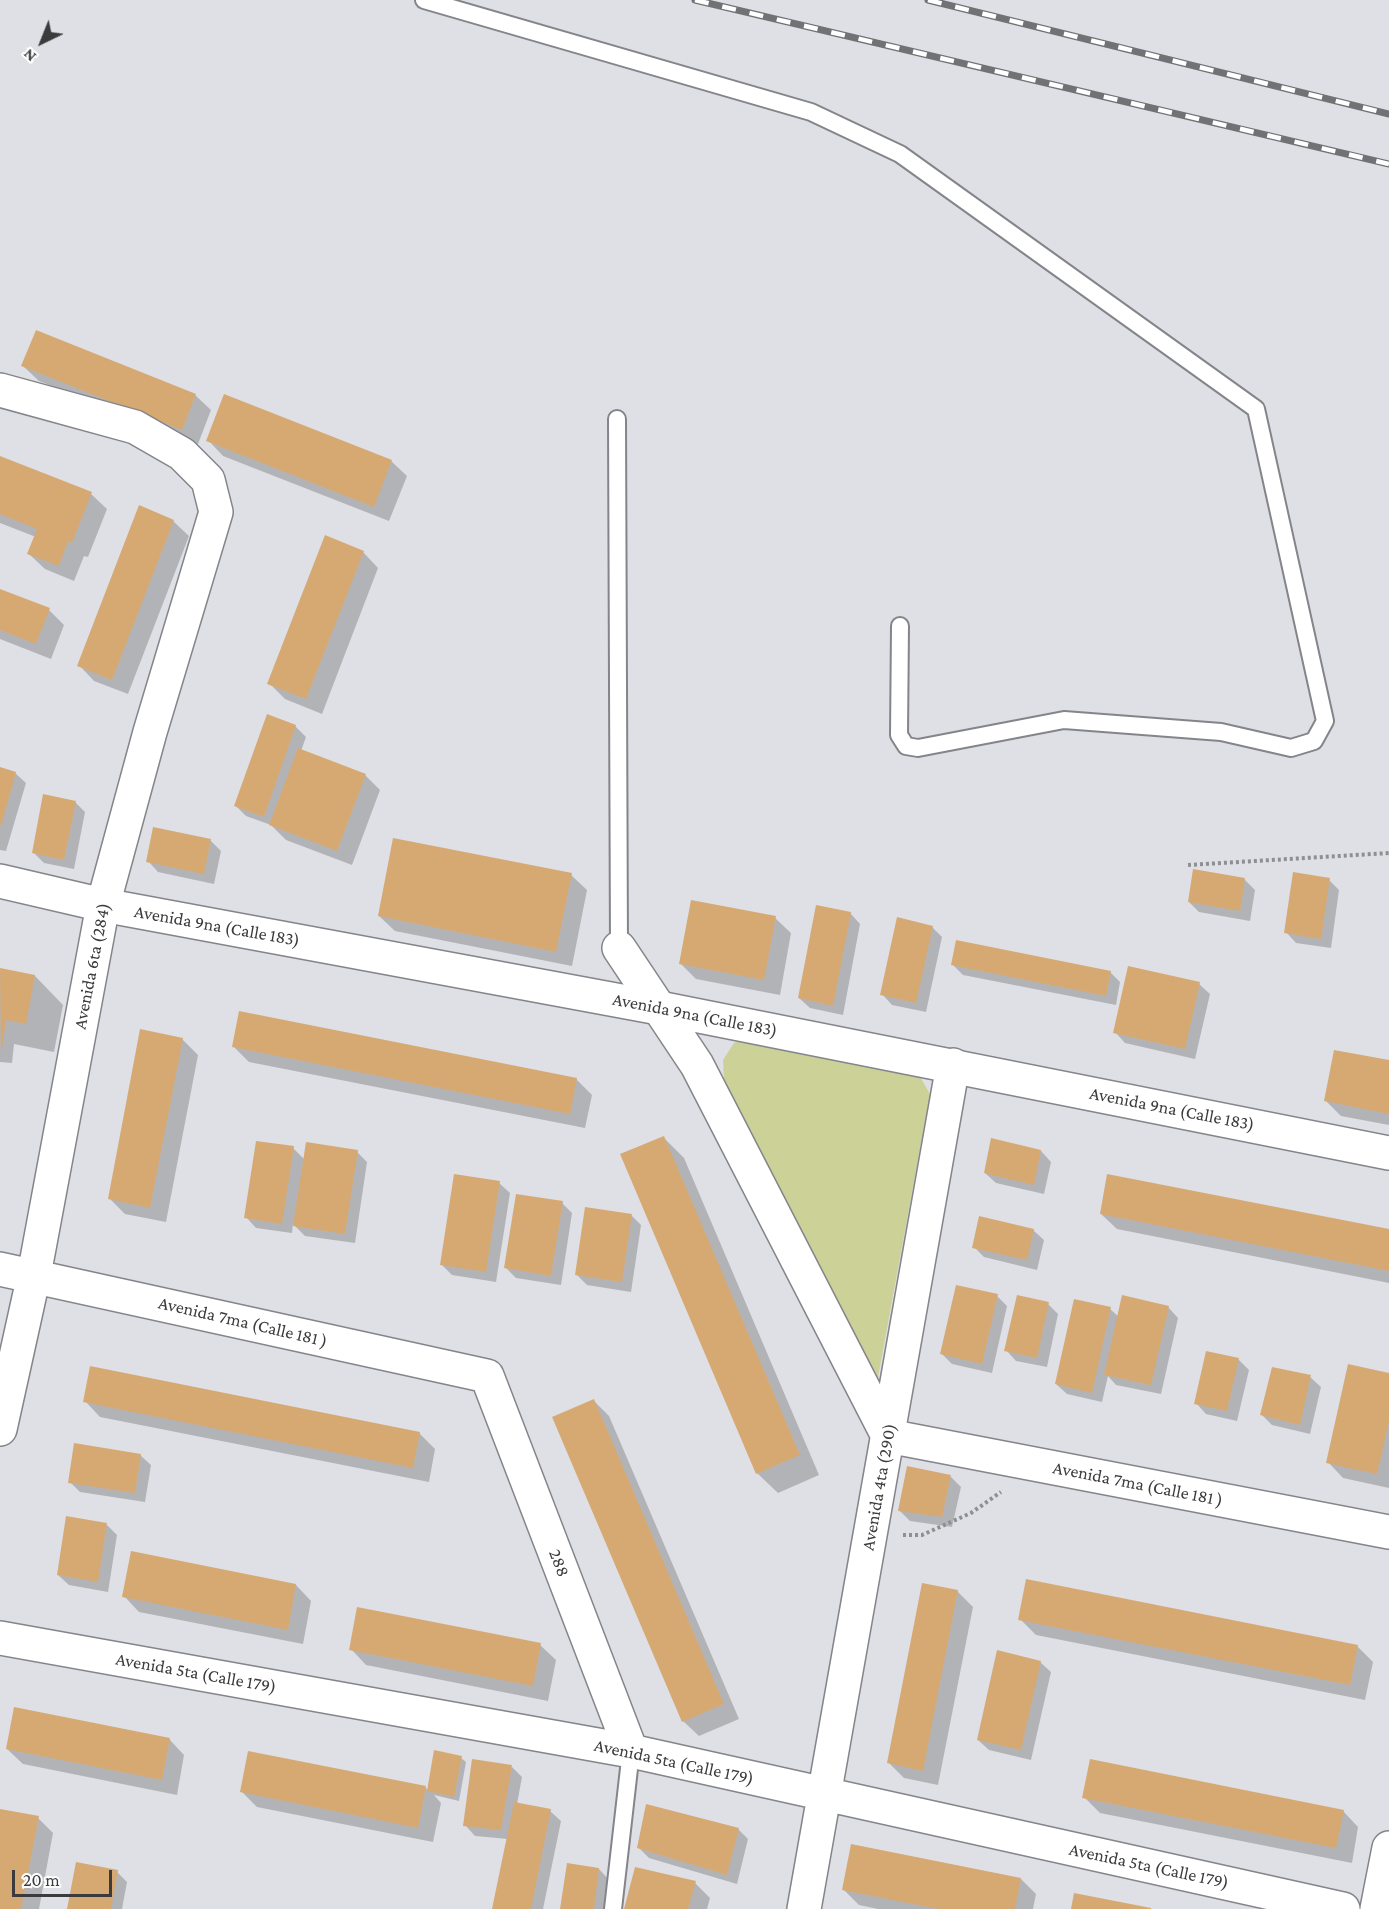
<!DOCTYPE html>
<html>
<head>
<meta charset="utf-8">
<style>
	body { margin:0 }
	#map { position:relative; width:1389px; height:1909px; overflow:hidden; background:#dee0e5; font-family:"Crimson Pro",serif }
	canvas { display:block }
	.north { position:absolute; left:12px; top:12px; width:60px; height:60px; -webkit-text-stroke:4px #fff; paint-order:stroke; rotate:223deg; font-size:16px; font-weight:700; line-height:24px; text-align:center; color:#3b3b3d }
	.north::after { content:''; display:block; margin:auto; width:21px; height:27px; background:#3b3b3d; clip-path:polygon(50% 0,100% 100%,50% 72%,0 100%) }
	.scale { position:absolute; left:12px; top:1870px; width:100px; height:27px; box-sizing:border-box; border:3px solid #3b3b3d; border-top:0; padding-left:8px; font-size:18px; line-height:21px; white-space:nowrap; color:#3b3b3d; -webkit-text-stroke:4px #fff; paint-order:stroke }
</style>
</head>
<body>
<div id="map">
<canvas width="1389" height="1909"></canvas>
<div class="north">N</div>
<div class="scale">20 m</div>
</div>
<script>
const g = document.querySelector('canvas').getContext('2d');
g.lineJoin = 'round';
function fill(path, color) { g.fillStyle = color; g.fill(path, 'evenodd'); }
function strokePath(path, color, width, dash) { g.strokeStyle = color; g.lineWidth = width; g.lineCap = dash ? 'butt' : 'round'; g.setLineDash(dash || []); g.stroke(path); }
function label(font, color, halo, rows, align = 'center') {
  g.font = font + ' "Crimson Pro",serif'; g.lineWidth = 4.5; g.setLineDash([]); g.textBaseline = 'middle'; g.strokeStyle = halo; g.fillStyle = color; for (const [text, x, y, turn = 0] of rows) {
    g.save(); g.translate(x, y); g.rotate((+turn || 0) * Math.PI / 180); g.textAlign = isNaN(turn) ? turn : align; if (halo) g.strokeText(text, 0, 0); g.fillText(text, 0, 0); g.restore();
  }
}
const green = new Path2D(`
	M748,1038L919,1075L930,1094L877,1383L724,1080L723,1060L734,1043Z`);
const shadow = new Path2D(`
	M23,366L195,395L211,410L198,444L39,381Z
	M208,440L391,461L407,476L389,521L223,456Z
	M0,458L91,494L107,509L88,557L84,556L74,581L45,569L29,554L36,537L0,523Z
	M173,521L189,536L128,694L94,681L79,665Z
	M363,552L378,568L322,714L285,699L269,683Z
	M0,590L49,610L64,625L51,659L0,639Z
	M295,726L306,737L301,751L365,775L380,790L352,865L286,840L271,825L246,816L236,806Z
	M0,769L15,773L26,783L6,851L0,850Z
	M75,802L85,812L74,869L44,863L34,853Z
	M210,840L221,851L214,884L158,872L148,861Z
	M571,875L587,890L572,966L395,931L379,916Z
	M1245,880L1255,890L1250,921L1199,912L1189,902Z
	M1329,880L1339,890L1331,948L1296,943L1286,932Z
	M850,913L860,924L843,1015L810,1008L799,998Z
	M775,918L791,933L780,995L696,979L681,964Z
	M932,927L942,937L926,1012L892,1005L882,994Z
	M953,965L1110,972L1120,982L1116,1005L963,975Z
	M0,970L35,976L63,1005L54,1052L14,1044L12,1063L0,1062Z
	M1199,984L1210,994L1195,1059L1125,1043L1115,1032Z
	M182,1039L198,1055L166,1222L125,1214L110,1199Z
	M234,1047L576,1079L592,1095L585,1128L249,1062Z
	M1389,1062V1125L1341,1116L1326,1101Z
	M664,1138L684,1158L819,1475L778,1493L757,1473Z
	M993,1140L1041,1151L1051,1162L1044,1194L996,1183L985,1173Z
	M293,1148L305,1160L357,1152L367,1162L355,1243L305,1236L293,1224L292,1233L256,1228L246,1217Z
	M499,1183L510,1193L496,1282L452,1275L441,1264Z
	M562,1203L572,1213L561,1285L516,1278L506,1268Z
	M1101,1214L1389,1231V1283L1117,1229Z
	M631,1215L641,1225L631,1292L587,1285L577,1275Z
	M1033,1230L1044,1240L1037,1270L984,1257L974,1247Z
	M997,1296L1007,1306L992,1373L952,1364L942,1354Z
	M1048,1304L1058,1314L1047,1367L1016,1361L1006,1350Z
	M1168,1307L1178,1318L1161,1394L1116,1385L1108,1376L1102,1402L1067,1394L1056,1384L1110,1309L1119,1317Z
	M1238,1359L1249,1370L1237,1421L1206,1414L1196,1403Z
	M1389,1375V1488L1343,1478L1328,1462Z
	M1310,1377L1321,1387L1310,1434L1272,1425L1262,1415Z
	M593,1400L609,1416L739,1719L699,1736L683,1721Z
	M85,1401L419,1433L435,1449L429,1482L100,1417Z
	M140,1455L151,1465L145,1502L80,1492L70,1482Z
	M951,1477L961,1487L952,1527L910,1521L900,1511Z
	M107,1525L117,1535L108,1592L69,1585L58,1575Z
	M296,1585L311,1601L303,1644L139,1612L124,1596Z
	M957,1591L973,1607L938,1785L904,1778L889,1763Z
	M1020,1619L1357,1646L1373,1662L1365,1700L1036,1635Z
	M540,1645L556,1660L548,1701L366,1665L351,1649Z
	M1040,1662L1051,1672L1031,1760L989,1750L978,1740Z
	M169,1739L184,1755L177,1795L23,1764L7,1749Z
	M461,1758L466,1762L459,1801L434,1795L441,1803L433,1842L257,1807L242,1792L426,1788L428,1790Z
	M512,1767L522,1777L517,1804L550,1811L561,1821L543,1909H494L508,1839L475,1836L465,1825Z
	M1084,1797L1343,1811L1358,1827L1352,1863L1100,1813Z
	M0,1810L38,1818L53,1833L39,1909H0Z
	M738,1829L748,1839L737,1884L649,1858L639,1848Z
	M599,1869L609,1880L605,1909H562Z
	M117,1872L127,1882L122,1909H68Z
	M1021,1879L1036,1894L1033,1909H878L859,1905L844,1890Z
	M695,1883L710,1898L707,1909H625Z`);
const building = new Path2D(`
	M36,330L196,394L182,430L21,366Z
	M224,394L392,460L374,507L206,441Z
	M0,456L92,492L72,543L68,541L59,566L27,554L37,529L0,514Z
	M139,505L174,520L112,680L77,666Z
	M325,535L364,551L306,699L267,684Z
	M0,589L50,608L36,644L0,630Z
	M267,714L296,725L264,817L234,806Z
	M298,748L366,774L337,851L269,825Z
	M0,767L16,772L1,826H0Z
	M43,794L76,801L64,860L32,853Z
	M153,827L211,839L204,874L146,862Z
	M393,838L572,873L556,952L378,916Z
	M1193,869L1245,878L1240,911L1188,902Z
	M1293,872L1330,878L1321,939L1284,933Z
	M691,900L776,916L764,980L679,964Z
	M816,905L851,912L833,1006L798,998Z
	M897,917L933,926L916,1003L880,995Z
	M956,940L1111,971L1106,996L951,965Z
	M1128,966L1200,982L1185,1049L1113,1033Z
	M0,968L35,975L26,1024L6,1020L1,1056Z
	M239,1011L577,1078L570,1114L232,1047Z
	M140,1029L183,1038L150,1208L108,1199Z
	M1334,1050L1389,1060V1114L1324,1101Z
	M664,1136L800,1455L756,1474L620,1154Z
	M991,1138L1041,1150L1034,1185L984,1173Z
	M256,1141L294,1146L282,1224L244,1218Z
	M306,1142L358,1150L345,1234L293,1226Z
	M454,1174L500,1181L486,1272L440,1265Z
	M1107,1174L1389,1229V1271L1100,1214Z
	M516,1194L563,1201L551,1276L504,1268Z
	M585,1207L632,1214L622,1282L575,1275Z
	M979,1216L1034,1229L1027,1260L972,1248Z
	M956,1285L998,1294L982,1364L940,1354Z
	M1017,1295L1049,1302L1037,1358L1004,1351Z
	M1122,1295L1169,1306L1151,1385L1104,1375Z
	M1074,1299L1111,1307L1092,1393L1055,1384Z
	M1206,1351L1239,1358L1227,1411L1194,1404Z
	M1348,1364L1389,1373V1421L1377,1474L1326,1463Z
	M90,1366L420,1432L413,1468L83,1402Z
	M1272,1367L1311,1375L1300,1425L1260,1415Z
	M594,1399L724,1704L682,1722L552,1417Z
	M74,1443L141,1454L135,1493L68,1483Z
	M907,1466L951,1475L942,1517L898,1511Z
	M66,1516L107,1523L98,1582L57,1575Z
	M131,1551L296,1584L288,1630L122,1597Z
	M1026,1579L1358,1645L1350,1685L1018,1620Z
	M922,1583L958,1590L923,1771L887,1763Z
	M357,1607L541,1643L533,1686L349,1650Z
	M997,1650L1041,1661L1021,1750L977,1740Z
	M14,1707L170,1738L162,1780L6,1749Z
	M434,1750L462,1756L454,1797L427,1791Z
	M248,1751L426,1786L418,1828L240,1792Z
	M472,1759L512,1765L501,1830L463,1826Z
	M1090,1759L1344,1810L1336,1848L1082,1798Z
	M514,1802L551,1809L531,1909H492Z
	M646,1804L739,1828L727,1875L637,1848Z
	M0,1809L39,1816L21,1909H0Z
	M851,1844L1021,1878L1015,1909H938L842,1890Z
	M76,1862L118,1870L111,1909H67Z
	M567,1863L599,1868L594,1909H560Z
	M635,1867L696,1881L688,1909H624Z
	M1074,1893L1151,1908V1909H1071Z`);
const path = new Path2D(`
	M1188,865L1389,853
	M903,1535H922L971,1513L1001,1492`);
const service = new Path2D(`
	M424,0L811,112L900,154L1256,409L1325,721L1314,741L1291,748L1221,732L1064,720L918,748L906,746L899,735L900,626
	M617,419L619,948
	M613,1909L631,1751`);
const minor = new Path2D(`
	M0,390L135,427L182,454L208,480L216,512L150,732L103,905L34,1275L0,1429
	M619,948L697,1065L888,1436L1389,1532
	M0,1269L487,1376L631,1751
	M0,1638L631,1751L1343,1909
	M804,1909L953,1065
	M1377,1909L1389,1848`);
const tertiary = new Path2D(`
	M0,881L103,905L659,1008L1389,1153`);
const rail = new Path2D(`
	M695,0L1389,164
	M928,0L1389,114`);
const streetNames = [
	["Avenida 9na (Calle 183)",217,926,10],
	["Avenida 6ta (284)",92,966,-79],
	["Avenida 9na (Calle 183)",695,1015,11],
	["Avenida 9na (Calle 183)",1172,1109,11],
	["Avenida 7ma (Calle 181 )",243,1322,13],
	["Avenida 7ma (Calle 181 )",1138,1484,11],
	["Avenida 4ta (290)",879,1487,-80],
	["288",559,1563,69],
	["Avenida 5ta (Calle 179)",196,1673,10],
	["Avenida 5ta (Calle 179)",674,1762,12],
	["Avenida 5ta (Calle 179)",1149,1866,12]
];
fill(green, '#cbd197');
fill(shadow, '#0003');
fill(building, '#d6a973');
strokePath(service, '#84858a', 20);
strokePath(minor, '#84858a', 36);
strokePath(tertiary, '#84858a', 36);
strokePath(path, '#8e8f92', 4, [3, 3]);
strokePath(service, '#fff', 16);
strokePath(minor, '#fff', 33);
strokePath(tertiary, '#fff', 33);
strokePath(rail, '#717275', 7);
strokePath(rail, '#fff', 4.5, [14]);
label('18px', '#3b3b3d', '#fff', streetNames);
</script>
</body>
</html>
